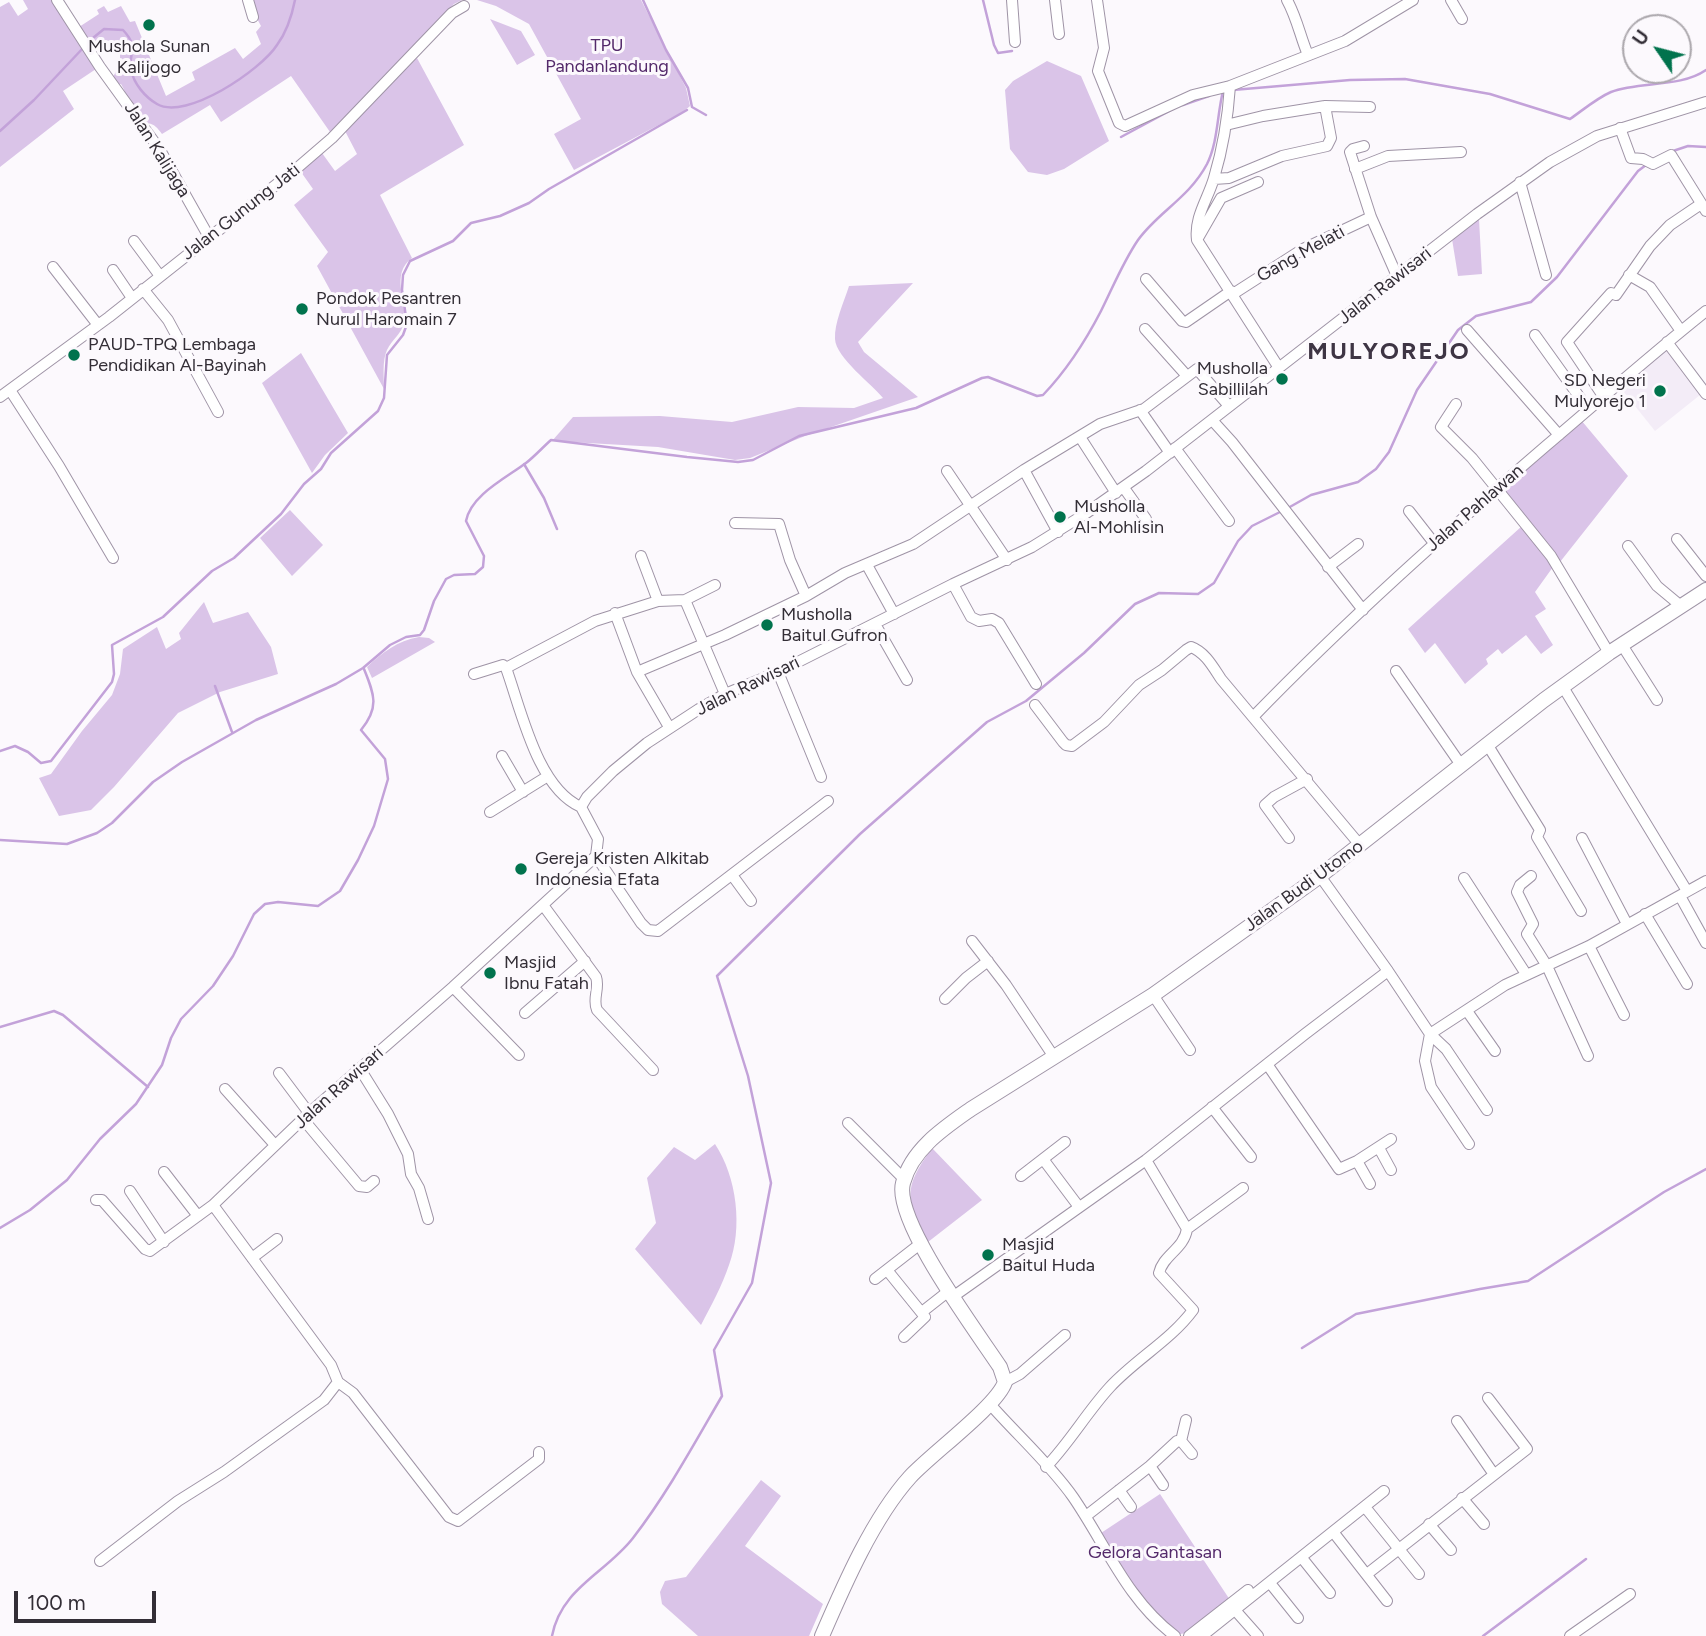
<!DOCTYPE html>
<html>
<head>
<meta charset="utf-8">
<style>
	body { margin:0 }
	#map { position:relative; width:1706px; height:1636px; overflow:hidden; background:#fcf9fd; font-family:Figtree,sans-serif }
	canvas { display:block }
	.north { position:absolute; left:1622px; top:14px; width:70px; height:70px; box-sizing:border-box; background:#fcf9fd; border:2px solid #aca8ad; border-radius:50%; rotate:305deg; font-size:19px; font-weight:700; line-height:28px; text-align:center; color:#332e36 }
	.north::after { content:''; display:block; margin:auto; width:24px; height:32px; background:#01734d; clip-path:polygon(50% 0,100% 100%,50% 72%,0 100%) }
	.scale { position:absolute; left:14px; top:1591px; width:142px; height:32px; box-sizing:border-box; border:4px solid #332e36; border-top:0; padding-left:9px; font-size:21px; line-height:24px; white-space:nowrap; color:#332e36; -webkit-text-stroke:5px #fcf9fd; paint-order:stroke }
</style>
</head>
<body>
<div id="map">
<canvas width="1706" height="1636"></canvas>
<div class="north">U</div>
<div class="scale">100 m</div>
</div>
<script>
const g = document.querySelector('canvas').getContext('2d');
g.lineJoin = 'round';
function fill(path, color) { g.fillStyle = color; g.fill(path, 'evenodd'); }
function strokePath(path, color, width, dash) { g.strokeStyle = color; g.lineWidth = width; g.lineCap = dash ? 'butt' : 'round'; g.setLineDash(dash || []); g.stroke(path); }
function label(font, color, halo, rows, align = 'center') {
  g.font = font + ' Figtree,sans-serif'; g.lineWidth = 6; g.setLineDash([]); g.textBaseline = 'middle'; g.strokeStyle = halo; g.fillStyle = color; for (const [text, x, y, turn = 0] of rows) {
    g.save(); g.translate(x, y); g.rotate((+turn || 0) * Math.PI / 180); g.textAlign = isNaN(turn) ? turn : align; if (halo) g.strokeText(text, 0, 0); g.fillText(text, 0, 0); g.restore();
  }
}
const built = new Path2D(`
	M1666,348L1700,395L1655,431L1619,386Z`);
const green = new Path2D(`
	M23,0H52L96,69L63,91L74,109L0,167V7L9,2L18,16L28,9Z
	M251,0H462L454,4L372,91L330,132L291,76L221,122L210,105L162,134C152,120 152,127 143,120C132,112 127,94 121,84L117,85L113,77L120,64V43L103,44L95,52L79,27L99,14L97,10L104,6L108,12L121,6L130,22L135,21L166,96L195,80L192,72L235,48L243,59L261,44L256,32L261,26L255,15Z
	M477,0H641L686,88L690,106L683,112L574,170L554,134L581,119L529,24L496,6Z
	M490,19L521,31L535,55L517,65Z
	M417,58L464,145L380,195L412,258C390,274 407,300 404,322C402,334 392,339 387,350C382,361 384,377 384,389L317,266L328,252L294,205L313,189L301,172L322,153L335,171L357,154L345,131Z
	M1047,61L1081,76L1109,141L1064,169L1047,175L1028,172L1010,149L1005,90L1013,81Z
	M1479,219L1482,274L1458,276L1452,239Z
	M913,283L858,342L864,352L918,397L805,436L750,458L735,460L658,447L552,441L573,417L660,416L732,422L798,407L854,408L883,398C872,384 836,358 835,339C834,323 844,302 849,286Z
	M301,353L348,433L325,455L312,473L262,383Z
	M1581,420L1628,476L1560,562L1503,491L1504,487Z
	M290,510L323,545L292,576L260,538Z
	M1522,526L1553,567L1535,592L1546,609L1535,616L1553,645L1541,654L1526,635L1502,654L1498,649L1486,659L1488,664L1465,684L1435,643L1425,653L1408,629Z
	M204,602L213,623L248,612L271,647L278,674L220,692L178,713L114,787L91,810L59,816L39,778L51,774L82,731L112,695L120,674L123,649L157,627L166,649L181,639L179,633Z
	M419,637L429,638L435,642L372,678L367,667C383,652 397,641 419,637Z
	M715,1144C737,1177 743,1228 729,1265C722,1286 711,1306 701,1325L635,1249L656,1223L647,1178L674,1147L695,1160Z
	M932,1148L982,1200L928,1242C906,1198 902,1190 932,1148Z
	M761,1480L781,1496L745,1546L823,1604L809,1636H698L662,1604L660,1592L665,1581L686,1577Z
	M1160,1494L1230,1600L1187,1633L1180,1634L1148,1607L1124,1575L1101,1533Z`);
const stream = new Path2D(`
	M643,0L666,50L688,88L692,107L706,115
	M983,0L994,45L998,53L1012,51
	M88,42L104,29L123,30C140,48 128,52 131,70C134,84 145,97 157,104C186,121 261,70 277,45C286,33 292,15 295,0
	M1233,90L1350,80L1405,79L1490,94L1570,119C1583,110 1597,98 1611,92C1640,81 1680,88 1706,70
	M1183,105L1209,96
	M0,131L34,100L84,47
	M1121,137L1173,109
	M1673,151L1688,146L1706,147
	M524,464L544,498L557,529
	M1288,508L1311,495L1358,482L1376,469L1389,452L1417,390L1458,330L1476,316L1531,302L1557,277L1638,171L1646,165
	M215,686L232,732
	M0,751L15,746L28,752L41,763L51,761L112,682L114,674L112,645L163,617L212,571L234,558L281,514L304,484L321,469L331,453L378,411L384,398L387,355L403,335L407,324L402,290L403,275L410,261L453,241L471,223L500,216L529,203L549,189L687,110
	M0,840L67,844L97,833L112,823L153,782L182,762L256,720L336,684L363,668L390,645L406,637L420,635L424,630L434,601L446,579L454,575L475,574L483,567L484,556L466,521C471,495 506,478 526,463C535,456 542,448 551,440L687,457L738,462L753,460L799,436L916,408L982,378L988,377L1037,396L1043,395C1066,371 1086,340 1101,311C1113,287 1123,262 1138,240C1158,212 1189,198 1207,164C1218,142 1217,115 1223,91
	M0,1027L54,1011L63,1015L148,1087
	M0,1228L30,1210L67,1180L100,1139L136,1104L162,1065L171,1038L181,1019L213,986L233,956L254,914L265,904L278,902L318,906L340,891L358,860L374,826L388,779L385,759L361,730C380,707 374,694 364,669
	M1302,1348L1356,1314L1480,1289L1528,1281L1664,1192L1706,1169
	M552,1636C561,1588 606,1573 633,1538C667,1494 694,1444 722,1396L714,1350L752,1283L771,1183L748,1076L717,976L860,834L987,722L1026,701L1084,653L1135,604L1159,593L1198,594L1214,583L1238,541L1252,526L1282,511
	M1483,1636L1586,1559`);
const minor = new Path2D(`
	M57,0L100,67L160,150L209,237
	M248,0L253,17
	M1012,0L1015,42
	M1055,0L1059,34
	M1097,0L1104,48L1098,71L1119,123L1125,126L1193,95L1230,86L1345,41L1413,0
	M1287,0C1297,18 1300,36 1308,55
	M1451,0L1462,19
	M1230,86C1228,116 1223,148 1214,178C1208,199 1194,217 1197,240L1279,368
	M1226,125L1263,116L1325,106L1370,107
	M1620,128L1631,158L1643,159L1653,164L1671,155L1706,211
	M1364,146L1353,149L1350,152L1371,217L1397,276
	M1355,169L1388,156L1461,152
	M1214,179L1229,178L1282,156L1327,146L1331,138L1325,106
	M1520,182L1546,275
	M1198,238L1221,198L1258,182
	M134,241L160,276
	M53,267L98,325
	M113,270L132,298
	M1629,275L1650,287L1681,331
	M1146,279L1182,321L1186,322L1231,291
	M143,289L168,320L218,412
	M1233,294L1303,249L1371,217
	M1145,329L1187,376
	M1467,330L1559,435
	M1535,335L1588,409
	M1667,342L1706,394
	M10,390L59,466L113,558
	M1603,396L1567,342L1611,293L1616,295L1650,246L1670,225L1701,204
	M0,397L109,317L296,169L332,138L452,13L464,6
	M1456,404L1441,427L1472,458L1551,556L1609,653
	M1140,410L1170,453
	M1212,420L1232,442L1363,610
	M1080,437L1116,493
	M1175,448L1229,521
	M1024,470L1058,532
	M947,471L1007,560
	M1124,488L1146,519
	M1409,511L1434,543
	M735,523L779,524L790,560L806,596
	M1677,539L1706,576
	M1628,546L1657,586L1681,606
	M641,556L658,601
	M867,565L894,614
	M1328,567L1358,544
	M953,584L971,617L979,621L992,619L999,623L1036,684
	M685,600L725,694
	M615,613L637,672L669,727
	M875,624L907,680
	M1622,645L1657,700
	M506,668C521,709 537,788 581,807
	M1396,671L1461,765
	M637,672L725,635L806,596L845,573L913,544L1024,470L1100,424L1144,409L1197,369L1229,406
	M778,672L821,777
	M474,674L503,665L506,668L595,621L658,601L685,600L715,585
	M1563,687L1687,891
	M1035,705L1063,742L1066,745L1072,746L1104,722L1139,685L1162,670L1186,650L1191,647C1205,652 1213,667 1221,679L1360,845
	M1253,717C1346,621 1446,532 1547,445C1600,400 1652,354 1706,311
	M1487,744L1540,830L1537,837L1581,911
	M502,756L523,792
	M490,812L548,776
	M1289,838L1265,805L1274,797L1307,779
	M1582,838L1627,924
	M596,856L641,923L648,930L658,931L828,801
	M732,875L751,901
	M1320,876L1388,971L1430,1034L1446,1049L1487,1110
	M1531,876L1520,885L1517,892L1533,924L1527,934L1547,966L1588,1056
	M1464,878L1526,974
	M1680,896L1706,943
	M543,905L596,977C600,988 592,999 597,1010L653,1070
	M1645,914L1687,984
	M972,941L1006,985L1054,1057
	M1589,946L1624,1015
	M453,987L519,1055
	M1153,995L1190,1050
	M945,999L966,978L988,961
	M1467,1011L1495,1051
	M525,1013L585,961
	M1267,1064L1339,1169L1357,1161L1391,1139
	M360,1069L388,1114L408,1154L411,1174L419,1188L428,1219
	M279,1073L309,1113
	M225,1089L275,1145
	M1212,1107L1251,1157
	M303,1119L359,1186L367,1187L374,1181
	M848,1123L904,1179
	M1469,1144L1431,1087L1425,1061L1430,1034L1505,985L1589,946L1706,881
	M1379,1148L1391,1170
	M1043,1159L1079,1207
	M1357,1161L1370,1184
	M164,1172L198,1216
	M1021,1176L1065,1142
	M130,1191L164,1242
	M96,1200H102L145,1249L150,1251L213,1205
	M1187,1229L1243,1188
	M252,1258L277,1239
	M887,1270L925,1317L904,1337
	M875,1279L920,1244
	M954,1296L1146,1160L1305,1034L1388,971
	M922,1312L950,1290
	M338,1382L353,1393L449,1517L458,1521L539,1459V1452
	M1005,1382L1020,1374L1065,1335
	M989,1403C1016,1434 1050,1464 1073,1497C1106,1545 1127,1600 1175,1636
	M1457,1421L1493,1473
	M1181,1441L1186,1420
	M1150,1466L1163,1485
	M1046,1467C1070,1442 1087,1412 1110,1387C1136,1359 1171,1340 1193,1310L1159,1273C1163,1255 1184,1249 1187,1229L1146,1160
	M1119,1490L1131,1507
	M1462,1498L1484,1524
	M1365,1507L1419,1574
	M1086,1516L1150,1466L1177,1441L1182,1442L1192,1454
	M1429,1524L1451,1550
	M1334,1533L1387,1601
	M1302,1558L1330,1593
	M100,1561L178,1501L224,1472L324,1400L338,1382L331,1365L213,1205L309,1113L453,987L596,856L598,839L581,807L587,797L613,771L647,743L699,709L725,694L778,672L953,584L1032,547L1085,514L1146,471L1477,214L1550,162L1597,136L1706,102
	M1367,1574L1527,1449L1488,1398
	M1270,1583L1298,1618
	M1235,1610L1258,1636
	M1189,1636L1248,1590
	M1202,1636L1384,1491
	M1570,1636L1630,1594`);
const tertiary = new Path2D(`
	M822,1636C844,1585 873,1518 910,1477C931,1454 997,1406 1005,1382L1000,1367C977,1332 893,1220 903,1183C912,1149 944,1128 971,1109L1153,995L1320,876L1544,700L1609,653L1706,590`);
const markers = [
	[149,25,7,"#01734d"],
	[302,309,7,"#01734d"],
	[74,355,7,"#01734d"],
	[1282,379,7,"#01734d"],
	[1660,391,7,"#01734d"],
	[1060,517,7,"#01734d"],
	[767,625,7,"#01734d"],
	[521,869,7,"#01734d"],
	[490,973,7,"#01734d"],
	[988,1255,7,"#01734d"]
];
const parkNames = [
	["TPU",607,46],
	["Pandanlandung",607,67],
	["Gelora Gantasan",1155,1553]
];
const poiNames = [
	["Mushola Sunan",149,47,"center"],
	["Kalijogo",149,68,"center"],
	["Pondok Pesantren",316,299],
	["Nurul Haromain 7",316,320],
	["PAUD-TPQ Lembaga",88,345],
	["Pendidikan Al-Bayinah",88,366],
	["Musholla",1268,369,"right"],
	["Sabillilah",1268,390,"right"],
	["SD Negeri",1646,381,"right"],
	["Mulyorejo 1",1646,402,"right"],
	["Musholla",1074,507],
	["Al-Mohlisin",1074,528],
	["Musholla",781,615],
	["Baitul Gufron",781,636],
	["Gereja Kristen Alkitab",535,859],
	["Indonesia Efata",535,880],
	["Masjid",504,963],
	["Ibnu Fatah",504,984],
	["Masjid",1002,1245],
	["Baitul Huda",1002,1266]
];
const streetNames = [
	["Jalan Kalijaga",157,150,58],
	["Jalan Gunung Jati",241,212,-38],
	["Gang Melati",1301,254,-29],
	["Jalan Rawisari",1385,286,-38],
	["Jalan Pahlawan",1475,508,-41],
	["Jalan Rawisari",748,686,-26],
	["Jalan Budi Utomo",1304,886,-36],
	["Jalan Rawisari",339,1088,-42]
];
const districtNames = [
	["MULYOREJO",1389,352]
];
fill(built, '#f3ecf7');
fill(green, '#dac4e8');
strokePath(stream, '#c3a2d9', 2.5);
strokePath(minor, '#9f94a6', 12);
strokePath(tertiary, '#9f94a6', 16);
strokePath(minor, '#fff', 10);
strokePath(tertiary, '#fff', 14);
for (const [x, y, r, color] of markers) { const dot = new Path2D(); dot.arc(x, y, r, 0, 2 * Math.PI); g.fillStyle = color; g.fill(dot); strokePath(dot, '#fcf9fd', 2.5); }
label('18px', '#542a6b', '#fcf9fd', parkNames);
label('18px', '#332e36', '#fcf9fd', poiNames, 'left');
label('18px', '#332e36', '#fcf9fd', streetNames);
g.letterSpacing = '2px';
label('bold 24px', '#3e3544', '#fcf9fd', districtNames);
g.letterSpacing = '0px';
</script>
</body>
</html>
